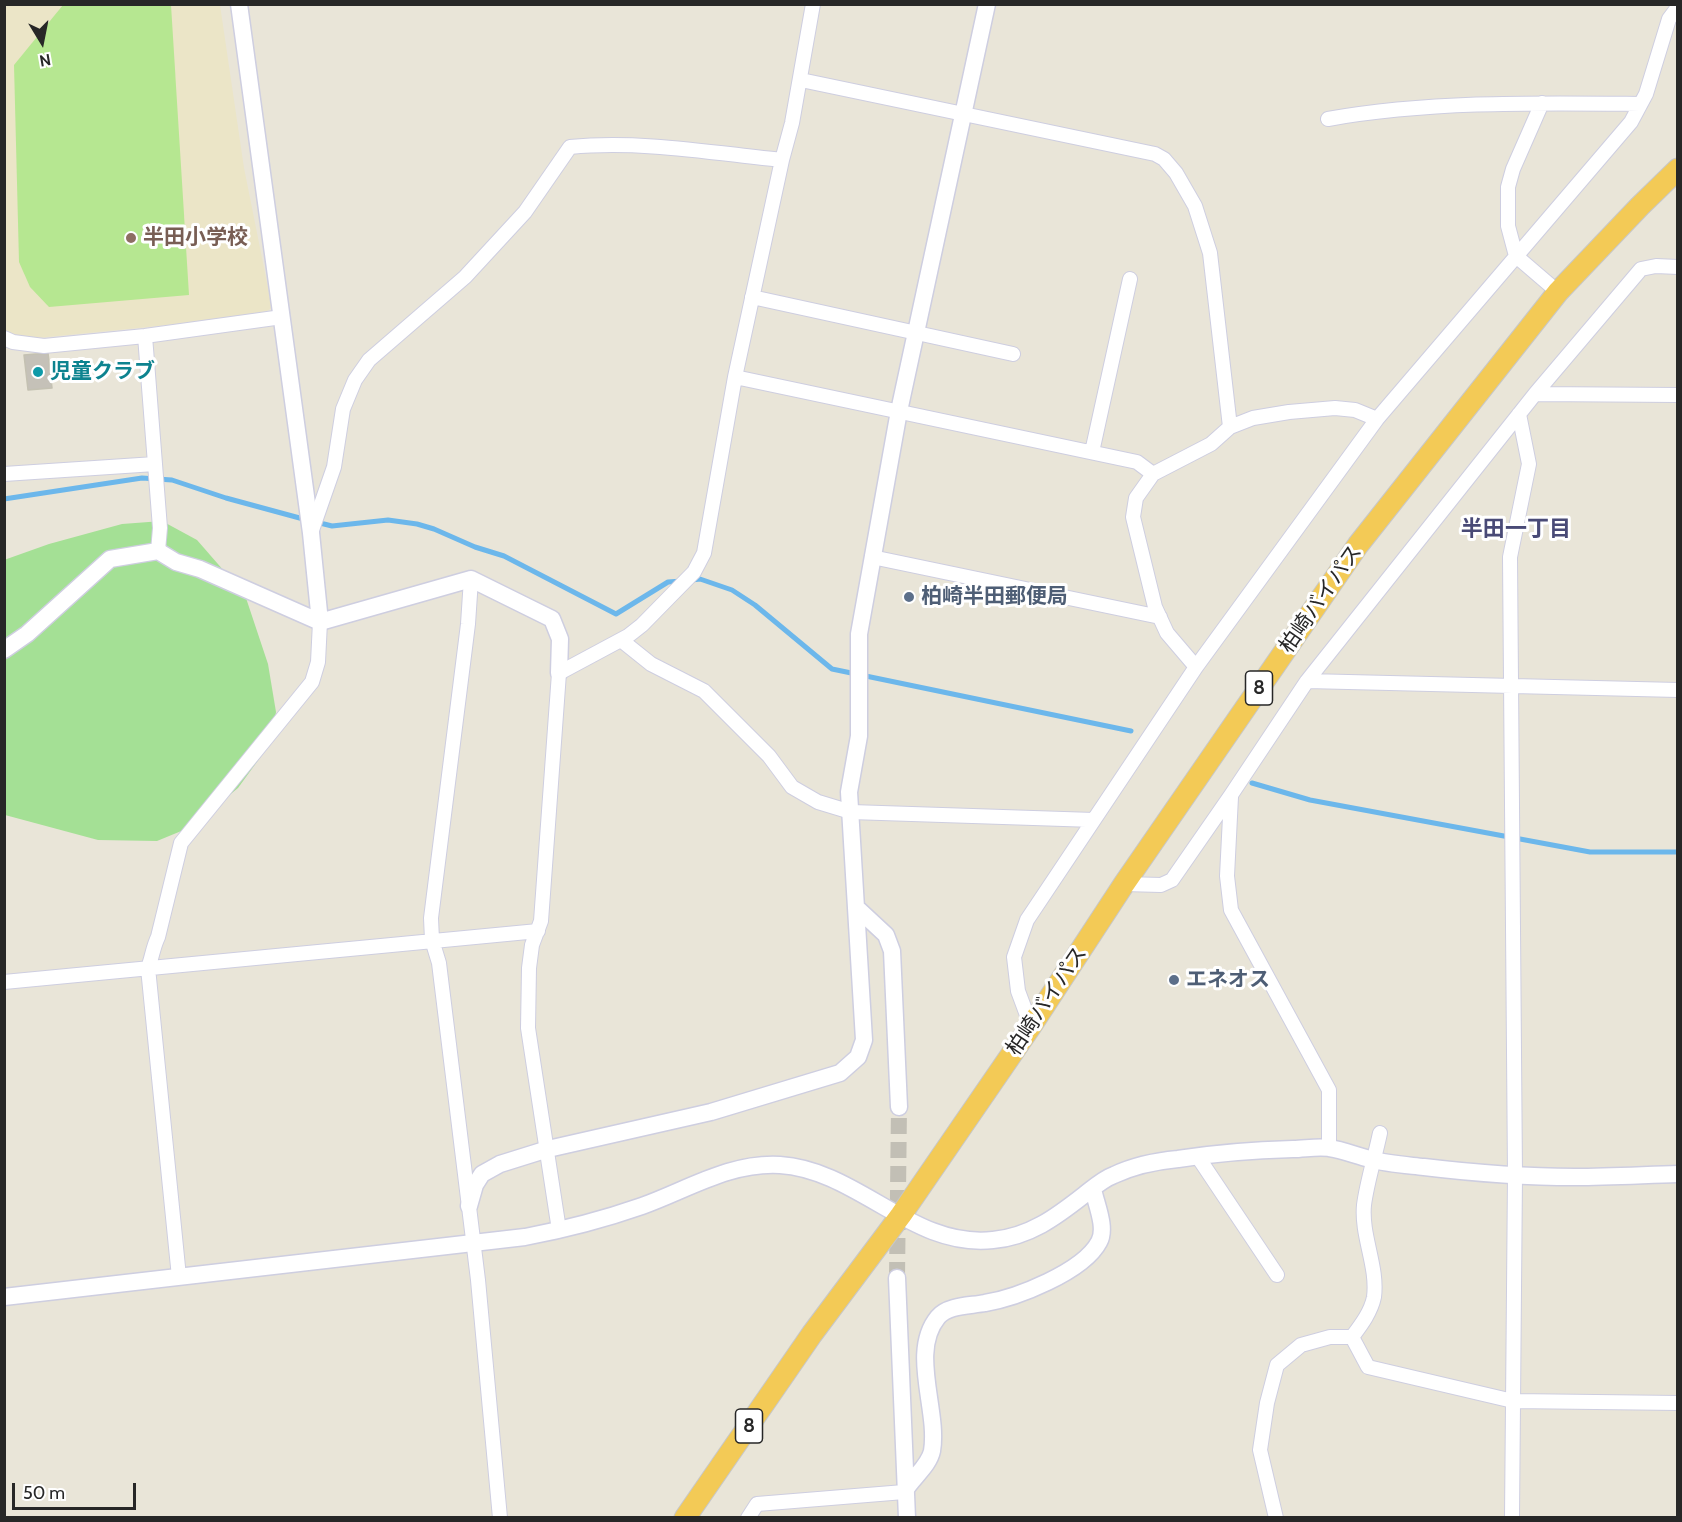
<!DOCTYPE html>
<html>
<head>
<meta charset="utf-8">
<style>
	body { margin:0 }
	#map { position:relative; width:1682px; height:1522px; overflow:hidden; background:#e9e5d8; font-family:Cabin,sans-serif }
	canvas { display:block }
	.frame { position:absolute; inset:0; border:6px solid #272727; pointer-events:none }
	.north { position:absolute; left:12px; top:12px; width:60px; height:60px; -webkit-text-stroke:4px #fff; paint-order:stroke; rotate:170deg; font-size:16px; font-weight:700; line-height:24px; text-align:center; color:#272727 }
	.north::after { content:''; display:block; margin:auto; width:21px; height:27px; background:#272727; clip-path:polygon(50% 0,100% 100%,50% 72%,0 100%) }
	.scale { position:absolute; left:12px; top:1483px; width:124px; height:27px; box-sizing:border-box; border:3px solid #272727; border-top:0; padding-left:8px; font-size:18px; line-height:21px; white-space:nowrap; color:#272727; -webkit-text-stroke:4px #fff; paint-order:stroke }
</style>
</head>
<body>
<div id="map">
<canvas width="1682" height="1522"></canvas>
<div class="frame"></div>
<div class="north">N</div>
<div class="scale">50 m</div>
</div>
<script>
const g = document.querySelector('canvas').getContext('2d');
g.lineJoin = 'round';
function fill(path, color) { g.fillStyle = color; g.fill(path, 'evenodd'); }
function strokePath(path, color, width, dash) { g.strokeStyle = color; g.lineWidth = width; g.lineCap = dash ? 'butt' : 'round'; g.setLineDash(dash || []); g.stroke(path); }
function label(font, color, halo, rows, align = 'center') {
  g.font = font + ' Cabin,"Noto Sans JP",sans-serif'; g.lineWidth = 6; g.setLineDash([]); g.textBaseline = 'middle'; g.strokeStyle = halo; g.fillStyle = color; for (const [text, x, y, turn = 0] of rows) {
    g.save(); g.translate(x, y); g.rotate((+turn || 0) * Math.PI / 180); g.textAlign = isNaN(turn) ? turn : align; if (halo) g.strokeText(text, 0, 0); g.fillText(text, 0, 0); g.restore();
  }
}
const education = new Path2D(`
	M4,5H220L244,168L272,308L262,314L248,317L37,338L12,335L5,330Z`);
const green = new Path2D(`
	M162,521L197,540L245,595L268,664L276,712L270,744L238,788L191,827L157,841L98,840L5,815L4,560L49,544L122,524Z`);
const pitch = new Path2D(`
	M63,5H171L189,295L49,307L30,287L19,262L14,65Z`);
const stream = new Path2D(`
	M4,499L142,478L172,480L226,498L307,520
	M316,522L332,526L388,520L417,524L434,529L475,547L504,556L616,614L668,582L682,581
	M692,580L700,579L732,590L755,605L832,669L1131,731
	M1252,783L1310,800L1590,852H1678`);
const building = new Path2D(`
	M48,353L52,388L28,390L24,355Z`);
const tertiaryTunnel = new Path2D(`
	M897,1278L899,1107`);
const minor = new Path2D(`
	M801,80L1155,154L1164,159L1176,173L1195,206L1210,253L1230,427
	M1542,103L1513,169L1508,187V226L1516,256L1558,292
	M1328,119C1430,101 1537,103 1640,104
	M752,297L1013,354
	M145,336L160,528L158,551
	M4,338L13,342L44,346L145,336L282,317
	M735,377L1137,462L1153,474
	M1535,394L1678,395
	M1092,452L1130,279
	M4,474L155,464
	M311,533L334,467L343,409L355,380L369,360L465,277L525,212L570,147C640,140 713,153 782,160
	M872,557L1160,617
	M471,579L468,624L431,918L432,940L439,963L478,1280L500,1518
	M621,640L651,664L704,691L769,756L792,787L818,802L851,812L1094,820
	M1196,667L1167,633L1155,607L1133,517L1136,498L1153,474L1211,444L1230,427L1253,418L1289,412L1335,408L1355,410L1377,419
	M1307,681L1678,690
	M1231,797L1227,876L1231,910L1329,1090V1148
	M1124,884L1161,885L1172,880L1231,795L1307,681L1535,394L1641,269L1656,266L1678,267
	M4,982L538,931
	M1031,1026L1018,991L1014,957L1027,920L1196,667L1377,419L1631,122L1646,94L1669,19L1678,7
	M1198,1157L1277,1275
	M559,1230L528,1028L529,968L532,945L541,921L559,673L628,636L642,625L694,572L704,553L735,377L782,160L792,123L813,4
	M179,1277L148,968C152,958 153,947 158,937L181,843L312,682L318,662L320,622
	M1352,1337L1368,1367L1513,1401L1678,1403
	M748,1518L757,1504L904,1492
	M1276,1518L1260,1450L1267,1403L1277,1365L1301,1345L1330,1337H1352C1361,1325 1371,1312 1374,1297C1378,1266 1361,1236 1364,1205C1367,1182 1375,1157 1380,1133
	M1512,1518L1515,1175L1510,557L1529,464L1519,414`);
const tertiary = new Path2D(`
	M239,4L311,533L320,622
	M4,650L27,634L110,559L158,551L176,562L200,569L320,622L471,579L552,619L560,639L559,673
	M858,909L886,935L892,951L899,1107
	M469,1206L475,1185L482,1174L500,1164L548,1149L711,1112L840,1073L858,1057L864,1040L849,792L859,736V634L899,411L987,4
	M897,1278L907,1518
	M4,1297L525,1237C567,1229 602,1220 642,1206C687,1190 730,1162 780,1165C858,1170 913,1249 993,1240C1029,1237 1056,1217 1084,1195C1093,1188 1103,1179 1114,1175C1133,1166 1157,1161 1178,1159C1216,1153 1255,1150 1293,1149C1304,1149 1318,1146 1329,1148C1343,1150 1357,1156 1370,1159C1387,1164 1406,1165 1424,1167C1474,1173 1524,1177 1575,1177C1609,1177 1643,1175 1678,1174
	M904,1492C912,1478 929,1466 932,1451C939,1410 909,1352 938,1317C948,1305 970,1306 985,1303C1016,1298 1083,1272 1099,1242C1107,1228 1096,1204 1093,1189`);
const trunk = new Path2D(`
	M685,1518L812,1334L901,1215L1031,1026L1124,884L1358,545L1558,292L1640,206L1678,169`);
const markers = [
	[131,238,6,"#8d6e63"],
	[38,372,6,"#0f9aa8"],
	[909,597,6,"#5c6f8a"],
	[1174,980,6,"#5c6f8a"]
];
const shields = [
	[1259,688,27],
	[749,1426,27]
];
const shieldNames = [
	["8",1259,688],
	["8",749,1426]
];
const educationNames = [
	["半田小学校",143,238]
];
const cultureNames = [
	["児童クラブ",50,372]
];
const serviceNames = [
	["柏崎半田郵便局",921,597],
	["エネオス",1186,980]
];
const streetNames = [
	["柏崎バイパス",1321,599,-55],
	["柏崎バイパス",1047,1001,-56]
];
const neighbourhoodNames = [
	["半田一丁目",1516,530]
];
fill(education, '#ebe5c7');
fill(green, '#a4e095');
fill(pitch, '#b6e791');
strokePath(stream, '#6cb7eb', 5);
fill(building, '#c5c1b8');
strokePath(building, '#c4c1b2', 1.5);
strokePath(tertiaryTunnel, '#c2bfb5', 16, [16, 8]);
strokePath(minor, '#cecee0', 16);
strokePath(tertiary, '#cecee0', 19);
strokePath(trunk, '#c7c7c7', 23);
strokePath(minor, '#fff', 14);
strokePath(tertiary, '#fff', 16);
strokePath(trunk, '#f3ca56', 21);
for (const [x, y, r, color] of markers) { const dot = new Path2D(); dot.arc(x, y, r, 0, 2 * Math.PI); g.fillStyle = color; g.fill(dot); strokePath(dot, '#fff', 2); }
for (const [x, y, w] of shields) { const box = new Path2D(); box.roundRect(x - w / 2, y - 17, w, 34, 4.5); g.fillStyle = '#fff'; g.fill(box); strokePath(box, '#272727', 1.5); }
label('bold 20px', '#272727', null, shieldNames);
label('bold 21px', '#785e54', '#fff', educationNames, 'left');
label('bold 21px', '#0d838f', '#fff', cultureNames, 'left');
label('bold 21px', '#4e5e75', '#fff', serviceNames, 'left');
label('21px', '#272727', '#fff', streetNames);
label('bold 22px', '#494a76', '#fff', neighbourhoodNames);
</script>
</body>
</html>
